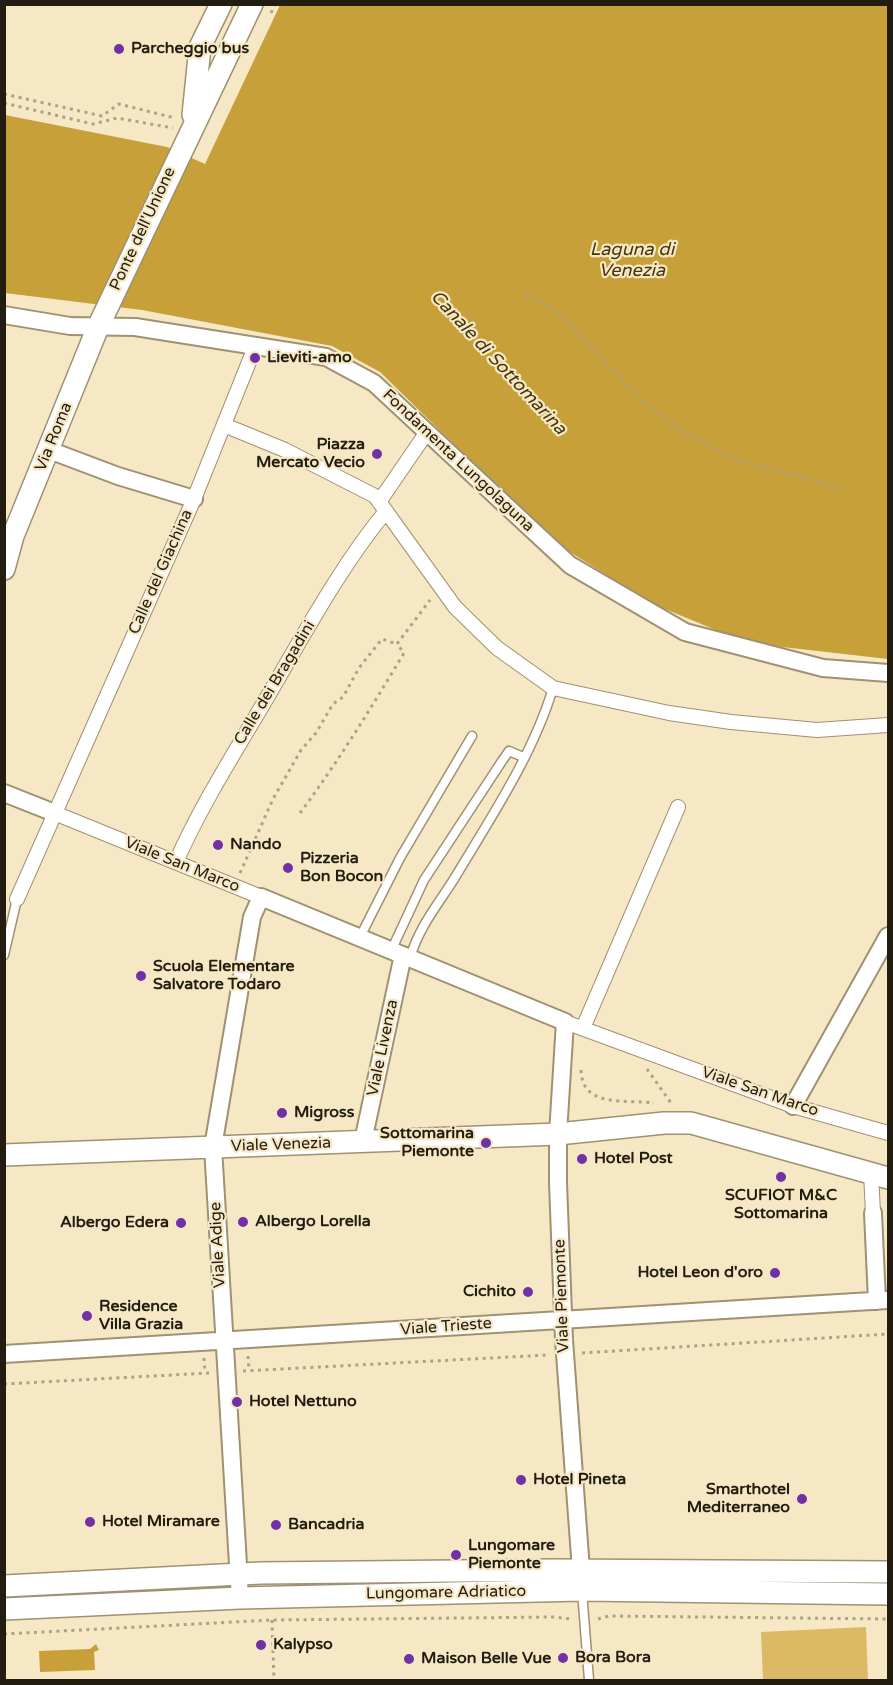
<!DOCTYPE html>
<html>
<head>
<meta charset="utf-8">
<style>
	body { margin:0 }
	#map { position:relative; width:893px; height:1685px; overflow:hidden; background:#f7e8c5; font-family:"Varela Round",sans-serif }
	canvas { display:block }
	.frame { position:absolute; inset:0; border:6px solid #221d10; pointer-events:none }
</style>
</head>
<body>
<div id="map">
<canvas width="893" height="1685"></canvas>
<div class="frame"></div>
</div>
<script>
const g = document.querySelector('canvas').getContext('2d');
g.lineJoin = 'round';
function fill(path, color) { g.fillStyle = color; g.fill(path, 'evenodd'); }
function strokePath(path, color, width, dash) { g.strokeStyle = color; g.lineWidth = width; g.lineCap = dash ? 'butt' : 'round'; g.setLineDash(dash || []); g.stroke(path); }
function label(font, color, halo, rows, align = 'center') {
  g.font = font + ' "Varela Round",sans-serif'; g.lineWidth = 4.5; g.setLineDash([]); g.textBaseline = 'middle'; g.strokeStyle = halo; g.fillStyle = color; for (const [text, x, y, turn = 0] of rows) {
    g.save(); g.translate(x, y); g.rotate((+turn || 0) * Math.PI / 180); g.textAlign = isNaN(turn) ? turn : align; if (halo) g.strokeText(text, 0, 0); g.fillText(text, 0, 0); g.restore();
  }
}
const green = new Path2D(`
	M866,1627L868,1680H763L761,1632Z`);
const water = new Path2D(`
	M280,5H888V659L747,643L653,604L554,542L380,372L332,346L142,310L5,293V115L167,147L205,164Z
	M96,1644L99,1650L94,1652L95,1670L40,1672L39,1651L90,1649Z`);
const path = new Path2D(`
	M271,13L275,4
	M4,94L102,116L119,104L175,118
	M4,103L93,124L117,118L173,128
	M526,294L547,305L564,319L642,400L680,430L734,459L841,488
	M300,813C338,762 371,708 404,653L397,644L430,600
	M240,873L273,799L301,750L316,733L333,704L343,697L359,668L382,639L397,644
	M647,1069L671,1103
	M581,1070C582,1109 627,1099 654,1103
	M582,1353L888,1334
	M248,1356L249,1370
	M204,1358L205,1373
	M243,1371L548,1355
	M4,1384L209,1373
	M598,1619L609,1616L888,1619
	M272,1620L274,1680
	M4,1634L272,1620L554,1617L571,1619`);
const service = new Path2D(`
	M360,937L400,858L472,736
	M391,951L424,880L502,761L509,751L523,757
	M4,955L17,899
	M410,958C419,927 437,906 454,879C490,819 533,755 553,688
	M582,1591L589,1680`);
const pedestrian = new Path2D(`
	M224,425L285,450L375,496L455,607L497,648L553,688L669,713L731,722L817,730L888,725
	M379,502L427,432
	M52,812L261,897
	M176,862C203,801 239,746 272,689C307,629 341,566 386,511
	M17,899L194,499L255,347
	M565,1022L793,1106L888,1133
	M583,1028L678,807
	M871,1173L873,1213`);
const minor = new Path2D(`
	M4,315L70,326L135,327L326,357L374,383L570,565L685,632L823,668L888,673
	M49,450L118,476L194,499
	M4,793L52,812
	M793,1106L888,936
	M363,1141L403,955
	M873,1213L877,1301
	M4,1354L888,1300
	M240,1598L213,1147L252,917L261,897L565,1022L558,1134V1183L564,1340L581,1570`);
const tertiary = new Path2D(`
	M193,115L200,47L221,4
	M4,569L13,536L98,327L252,4
	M4,1155L558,1134L664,1123H691L888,1178
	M4,1586L261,1573L554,1570L888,1572
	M4,1609L240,1598L582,1590L888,1594`);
const markers = [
	[119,49,6,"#7031a6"],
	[255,358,6,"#7031a6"],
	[377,454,6,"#7031a6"],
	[218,845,6,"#7031a6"],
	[288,868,6,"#7031a6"],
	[141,976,6,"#7031a6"],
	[282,1113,6,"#7031a6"],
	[486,1143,6,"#7031a6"],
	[582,1159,6,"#7031a6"],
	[781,1177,6,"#7031a6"],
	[243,1222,6,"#7031a6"],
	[181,1223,6,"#7031a6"],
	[775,1273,6,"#7031a6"],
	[528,1292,6,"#7031a6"],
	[87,1316,6,"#7031a6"],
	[237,1402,6,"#7031a6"],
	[521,1480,6,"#7031a6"],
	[802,1499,6,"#7031a6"],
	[90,1522,6,"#7031a6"],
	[276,1525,6,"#7031a6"],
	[456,1555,6,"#7031a6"],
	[261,1645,6,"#7031a6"],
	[563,1658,6,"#7031a6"],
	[409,1659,6,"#7031a6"]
];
const poiNames = [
	["Parcheggio bus",131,49],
	["Lieviti-amo",267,358],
	["Piazza",365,445,"right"],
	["Mercato Vecio",365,463,"right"],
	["Nando",230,845],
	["Pizzeria",300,859],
	["Bon Bocon",300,877],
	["Scuola Elementare",153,967],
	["Salvatore Todaro",153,985],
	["Migross",294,1113],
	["Sottomarina",474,1134,"right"],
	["Piemonte",474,1152,"right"],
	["Hotel Post",594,1159],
	["SCUFIOT M&C",781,1196,"center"],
	["Sottomarina",781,1214,"center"],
	["Albergo Lorella",255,1222],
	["Albergo Edera",169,1223,"right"],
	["Hotel Leon d'oro",763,1273,"right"],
	["Cichito",516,1292,"right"],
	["Residence",99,1307],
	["Villa Grazia",99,1325],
	["Hotel Nettuno",249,1402],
	["Hotel Pineta",533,1480],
	["Smarthotel",790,1490,"right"],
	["Mediterraneo",790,1508,"right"],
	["Hotel Miramare",102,1522],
	["Bancadria",288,1525],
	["Lungomare",468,1546],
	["Piemonte",468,1564],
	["Kalypso",273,1645],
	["Bora Bora",575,1658],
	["Maison Belle Vue",421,1659]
];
const streetNames = [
	["Ponte dell'Unione",143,229,-65],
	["Via Roma",54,437,-68],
	["Fondamenta Lungolaguna",458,461,43],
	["Calle del Giachina",161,572,-66],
	["Calle dei Bragadini",275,683,-59],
	["Viale San Marco",182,865,22],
	["Viale Livenza",383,1048,-78],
	["Viale San Marco",760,1092,19],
	["Viale Venezia",281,1145,-2],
	["Viale Adige",218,1245,-93],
	["Viale Piemonte",562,1296,-92],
	["Viale Trieste",446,1327,-4],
	["Lungomare Adriatico",446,1593,-1]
];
const waterNames = [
	["Laguna di",632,250],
	["Venezia",632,271],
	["Canale di Sottomarina",498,363,47]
];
fill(green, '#dcb965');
fill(water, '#c7a03a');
strokePath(service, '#9f9171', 11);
strokePath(pedestrian, '#9f9171', 16);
strokePath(minor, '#9f9171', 20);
strokePath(tertiary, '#9f9171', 24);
strokePath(path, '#ada186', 3, [3, 4.5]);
strokePath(service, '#fff', 8);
strokePath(pedestrian, '#fff', 14);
strokePath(minor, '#fff', 16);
strokePath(tertiary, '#fff', 21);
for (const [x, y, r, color] of markers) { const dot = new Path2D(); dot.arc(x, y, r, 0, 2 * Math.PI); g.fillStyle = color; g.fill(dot); strokePath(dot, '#f7e8c5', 2); }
label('bold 16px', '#221d10', '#f7e8c5', poiNames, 'left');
label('16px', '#221d10', '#f7e8c5', streetNames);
label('italic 18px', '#46360a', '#f7e8c5', waterNames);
</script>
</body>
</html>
